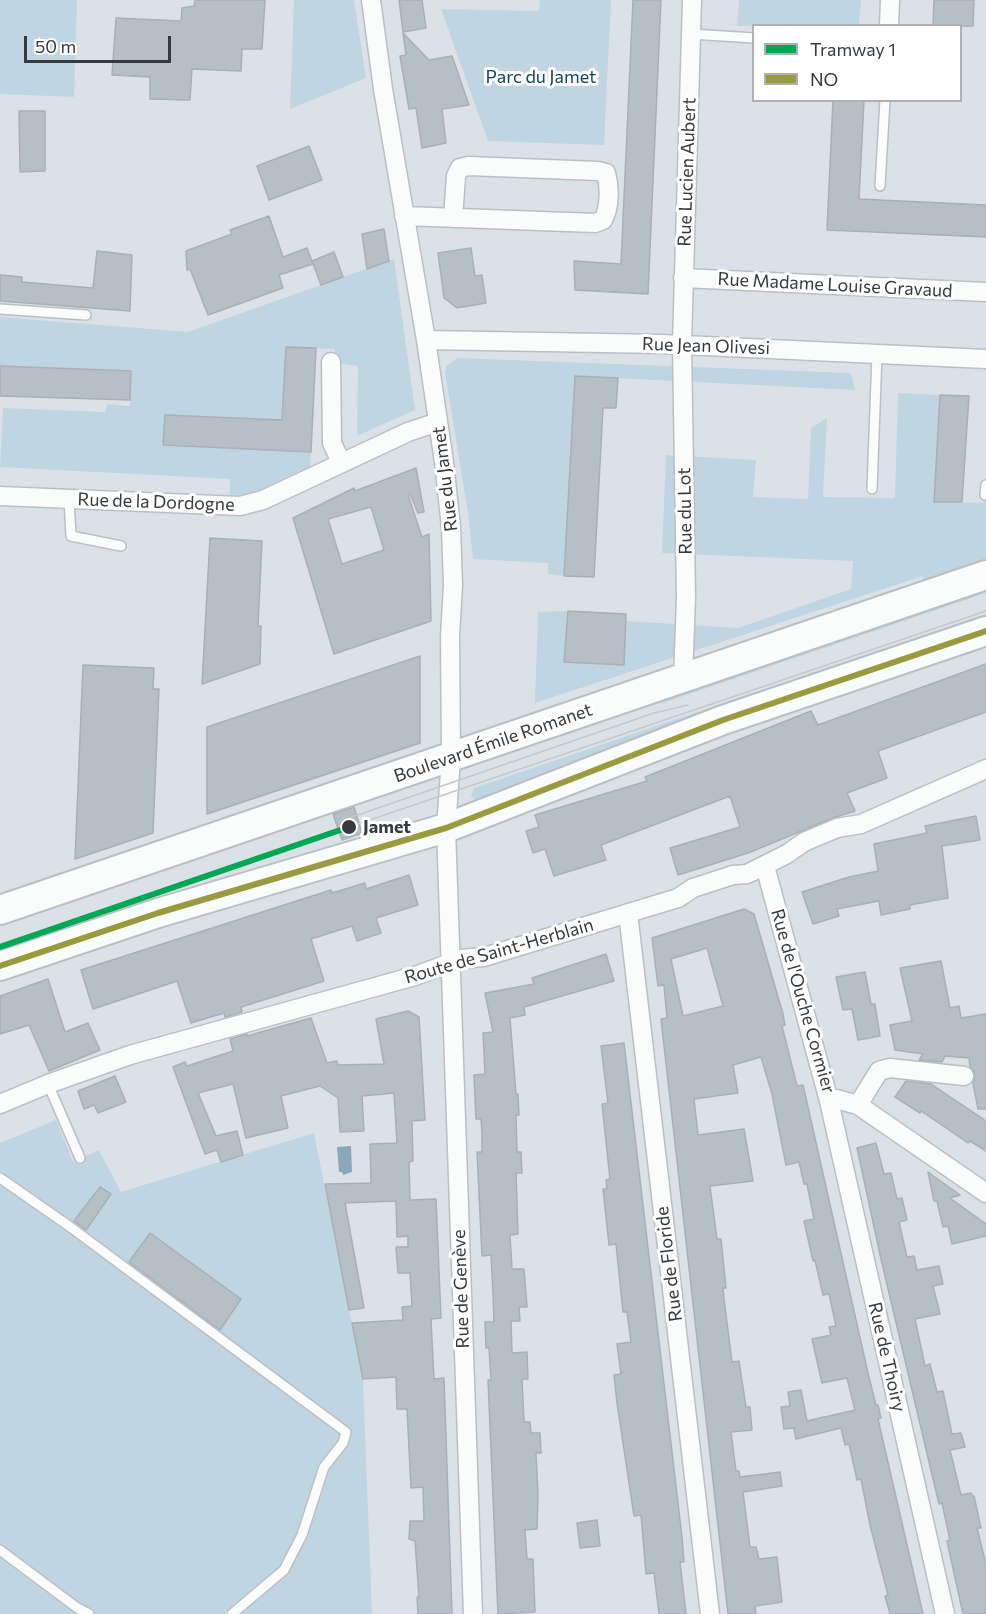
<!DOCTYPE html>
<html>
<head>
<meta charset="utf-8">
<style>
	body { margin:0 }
	#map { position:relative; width:986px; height:1614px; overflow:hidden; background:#dbe2e7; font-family:Commissioner,sans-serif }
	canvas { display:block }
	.legend { position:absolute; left:752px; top:24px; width:210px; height:78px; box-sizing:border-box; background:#fff; border:2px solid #aeb0b2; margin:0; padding:8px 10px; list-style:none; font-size:18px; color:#353a3e }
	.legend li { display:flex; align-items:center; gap:12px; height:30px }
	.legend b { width:30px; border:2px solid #aeb0b2 }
	.scale { position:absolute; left:24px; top:36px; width:147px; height:27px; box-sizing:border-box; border:3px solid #353a3e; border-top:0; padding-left:8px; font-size:18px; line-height:21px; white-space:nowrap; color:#353a3e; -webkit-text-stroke:4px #fff; paint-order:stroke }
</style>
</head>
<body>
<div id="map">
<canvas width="986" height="1614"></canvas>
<ul class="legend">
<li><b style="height:8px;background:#00a754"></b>Tramway 1</li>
<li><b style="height:8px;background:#9a9a3e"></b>NO</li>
</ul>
<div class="scale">50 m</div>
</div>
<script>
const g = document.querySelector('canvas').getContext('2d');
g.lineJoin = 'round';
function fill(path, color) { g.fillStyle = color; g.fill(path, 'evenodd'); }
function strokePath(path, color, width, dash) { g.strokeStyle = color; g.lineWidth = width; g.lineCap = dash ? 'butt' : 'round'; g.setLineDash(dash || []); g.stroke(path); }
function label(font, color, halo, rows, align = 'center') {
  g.font = font + ' Commissioner,sans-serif'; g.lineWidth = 6; g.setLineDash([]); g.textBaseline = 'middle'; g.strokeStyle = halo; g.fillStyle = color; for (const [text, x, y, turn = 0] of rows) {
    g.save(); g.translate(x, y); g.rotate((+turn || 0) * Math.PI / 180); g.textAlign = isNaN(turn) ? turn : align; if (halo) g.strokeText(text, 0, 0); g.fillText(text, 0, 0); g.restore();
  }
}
const green = new Path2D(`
	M0,0H77L74,97L0,94Z
	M294,0H354L366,78L290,109Z
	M540,0H611L604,145L488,141L441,9L539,11Z
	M739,0H861L859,25L737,26Z
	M394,259L415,410L357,436L358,366L341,364L334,349L286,347L282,420L165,415L164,445L311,452L310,466L251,494L230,495V479L0,467L3,408L105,412L107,404L130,406L131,371L0,366V317L188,332Z
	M458,358L851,373L855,390L575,376L564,576L548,574V563L473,559L468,513L445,373L446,366Z
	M898,393L940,395L934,501L982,503L986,497V565L922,587L923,576L535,703L538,612L568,611L564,662L624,664L626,621L738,628L851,589L853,561L662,553L666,455L756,460L753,497L808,499L811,428L827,418L823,497L895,498Z
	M986,586V593L660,704L673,695Z
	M986,614V621L477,802L471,796L474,788Z
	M56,1120L73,1162L99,1150L121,1192L314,1133L363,1379L372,1614H0V1143Z`);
const water = new Path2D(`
	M351,1146L352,1172L343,1175L342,1172H339L337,1147Z`);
const building = new Path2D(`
	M195,0H265L262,49H242L241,71L192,69L190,100L150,99V77L112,75L116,18L181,21L182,8L194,6Z
	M399,0H422L426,28L403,32Z
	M633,0H661L648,294L575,290L574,261L621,264Z
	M934,0H974L973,26H933Z
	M403,33L429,60L452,56L469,105L442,109L446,143L422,148L416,108L409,109L400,56L406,55Z
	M833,100H864L859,199L986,205V237L827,230Z
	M19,111H45V171L20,172Z
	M309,146L322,180L269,200L257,166Z
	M269,216L283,257L307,248L313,264L279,275L283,288L208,315L190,269L187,270L186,251L232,234L230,230Z
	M384,229L389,261L367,269L362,234Z
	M471,248L475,276L482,275L486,303L457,308L444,298L438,253Z
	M97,251L132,255L130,311L0,301V275L22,277V282L93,288Z
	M334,252L343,277L321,285L312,261Z
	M286,347L316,348L311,452L163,445L165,415L282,420Z
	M0,366L131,371L130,400L0,396Z
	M575,376L618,378L616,408H603L594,577L564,576Z
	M940,395L969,396L962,502H934Z
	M416,468L424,512L418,513L410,494L408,495L422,537L429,534L431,621L334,654L293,518L354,488L355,491ZM371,507L384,550L342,564L328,519Z
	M210,538L262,541L258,626H261L260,664L202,684Z
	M568,611L626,614L624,665L564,662Z
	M420,656V743L207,814V727Z
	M986,664V712L878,751L887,778L847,793L855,811L833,818L748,853L678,875L670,848L740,827L730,796L601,845L606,860L554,876L545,849L533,853L526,831L539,827L535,815L647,781L645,777L811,711L818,725Z
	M83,665L154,668L153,689H159L153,833L75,859Z
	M354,807L362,833L342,840L333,814Z
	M976,816L980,840L942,846L948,898L910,905V909L881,915L879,901L837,909L839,916L813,924L802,892L849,877L878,871L874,844L927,833L925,826Z
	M409,875L418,905L376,918L381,933L357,941L352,926L311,939L324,981L241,1007L242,1012L225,1017L224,1013L191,1023L177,981L93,1009L81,970L331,890L332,893L365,883L366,889Z
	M744,909L754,914L783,1014L785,1025L782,1026L797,1086L803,1085L868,1373L876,1405H878L881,1418L878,1419L923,1614H890L885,1596L888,1595L870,1525L861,1479L857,1480L849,1444L845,1445L841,1428L796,1439L794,1428L784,1429L781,1407L790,1406L788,1392L801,1390L807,1421L855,1410L847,1378L822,1383L812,1339L831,1335L829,1327L836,1326L829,1294L823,1295L815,1260L813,1261L804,1221L814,1219L807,1184H804L799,1162L786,1165L772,1094L761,1057L733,1065L738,1093L694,1099L698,1135L744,1129L753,1181L710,1186L717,1239H721L726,1288H723L724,1299L732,1362L739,1361L746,1407H750L752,1430L731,1432L736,1471H739L740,1477L780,1472L782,1486L743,1492L750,1547H756L759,1559L777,1557L782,1602L755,1606L756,1614H728L661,1019L667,1018L664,985L658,986L652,938ZM707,948L723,1006L683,1016L671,959Z
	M606,954L614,981L524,1007L525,1015L510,1018L516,1094H518L519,1115H516L517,1152H521L522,1173H516L518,1234L510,1235L512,1269H524L527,1307H519L520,1321H511L512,1353L527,1352L528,1379H522L524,1422H530L531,1433H540L541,1453H536L538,1495L537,1529L525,1530L527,1559H533L535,1612L498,1614L488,1380H491L489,1347L486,1348L485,1322H494L493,1293L491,1255L482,1256L477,1152H482V1134L481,1119H476L474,1075L485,1074L483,1033L493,1032L485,993L534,984L532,978Z
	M941,961L950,1008L959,1006L961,1018L986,1014V1109H978L973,1083L974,1072L970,1067L969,1058L945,1056L942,1062L919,1060L923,1054L895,1050L890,1025L912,1021L900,968Z
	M865,972L871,1004H875L880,1036L858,1040L852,1009L843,1010L836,977Z
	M48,979L65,1032L88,1023L100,1050L49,1071L29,1025L0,1034V996Z
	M408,1011L419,1017L425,1120L412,1121L413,1161L409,1162L410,1200L436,1199L441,1318L431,1319L433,1360L434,1379L444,1378L452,1614H418L417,1597H419L415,1541L409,1539L410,1521H424L423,1487L411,1488L407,1409H397L396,1377L363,1379L352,1323L403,1320L402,1307L412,1306L410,1273H398L396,1247H408V1236L397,1237L396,1201L345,1203L364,1308L349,1310L325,1184L371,1183L370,1144L397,1143L394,1093L362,1096L364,1131L340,1132L338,1098L320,1086L281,1096L288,1128L246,1138L233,1084L198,1093L216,1136L237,1131L243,1155L221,1162L217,1150L205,1154L173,1067L185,1062L187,1066L233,1051L230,1039L247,1034V1036L311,1018L327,1063L337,1061L338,1065L384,1064L376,1019Z
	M624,1043L682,1537L684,1562H680L686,1614H659L654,1573L646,1574L641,1515L634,1516L617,1403L614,1375L621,1374L617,1344L631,1342L627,1312H623L616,1244L609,1245L603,1189H607L606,1180L610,1179L602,1104L608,1103L601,1046Z
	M115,1076L126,1102L98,1113L94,1105L84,1109L78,1091Z
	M906,1081L931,1084L986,1121V1151L970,1141L968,1143L921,1111L920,1113L895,1097Z
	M876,1143L884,1174L891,1173L897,1199L902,1198L907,1220L899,1222L907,1257L914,1256L917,1270L939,1266L943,1284L933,1286L940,1314L915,1319L925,1366L930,1364L937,1392L943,1391L952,1434L961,1433L965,1447L950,1450L961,1495L971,1493L973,1497L974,1496L981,1528H977L986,1564V1614H963L947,1541L950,1540L942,1503L939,1504L881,1259L857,1148Z
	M928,1172L960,1195L950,1198L986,1224V1236L952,1244L948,1226L943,1227L937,1201H934Z
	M100,1187L111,1194L86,1230L74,1221Z
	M150,1233L241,1299L220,1330L129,1262Z
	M597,1520L600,1546L580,1548L577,1523Z`);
const lane = new Path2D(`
	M691,34L754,38
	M880,186L885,100
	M0,309L86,315
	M872,489L877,354
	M985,495L986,485
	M69,499L71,536L121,546
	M48,1084L80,1158
	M0,1178L69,1226L346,1432L343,1443L324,1467L302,1535L284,1570L232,1614
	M0,1550L76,1607L89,1614`);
const street = new Path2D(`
	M371,0L383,89L426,340L444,462L451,528L453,585L450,636L451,758L446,828L473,1614
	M889,26L890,0
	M404,216L595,223L603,220C610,207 610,187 606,173L598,171L468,166L460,168L456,176L453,218
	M683,278L986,292
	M426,340L662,344L986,359
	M331,362L332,443L341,462
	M0,496L240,506L263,500L408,432L438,422
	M683,678L686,597L682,344L692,0
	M765,866L829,1101L945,1614
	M628,913L710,1614
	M829,1101L836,1099L858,1105L986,1193
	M0,1104L48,1084L130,1055L415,976L461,959L484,957L678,898L693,888L733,875L747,874L787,854L804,842L837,828L861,824L986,769
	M858,1105L879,1071L890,1068L964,1076`);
const primary = new Path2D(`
	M0,910L986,575
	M0,966L158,913L446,828L723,720L986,631`);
const tram = new Path2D(`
	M346,819L654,713L688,705
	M349,827L986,611`);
const bus1 = new Path2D(`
	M0,966L158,913L446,828L723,720L986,631`);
const tram1 = new Path2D(`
	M0,947L349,827`);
const markers = [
	[349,827,8,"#353a3e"]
];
const parkNames = [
	["Parc du Jamet",541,77]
];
const streetNames = [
	["Rue Lucien Aubert",687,172,-88],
	["Rue Madame Louise Gravaud",835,285,3],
	["Rue Jean Olivesi",706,346,2],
	["Rue du Jamet",445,479,-97],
	["Rue de la Dordogne",156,502,2],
	["Rue du Lot",685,511,-91],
	["Boulevard Émile Romanet",493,743,-19],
	["Route de Saint-Herblain",499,951,-16],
	["Rue de l'Ouche Cormier",803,1001,74],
	["Rue de Floride",669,1264,-97],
	["Rue de Genève",461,1289,-92],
	["Rue de Thoiry",887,1357,77]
];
const stopNames = [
	["Jamet",363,827]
];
fill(green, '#c0d5e2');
fill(water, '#8ca7b8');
fill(building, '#b5bfc6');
strokePath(building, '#aaafb3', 1.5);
strokePath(lane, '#babfc3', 12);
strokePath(street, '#babfc3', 21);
strokePath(primary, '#babfc3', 32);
strokePath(lane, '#fafbfb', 9);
strokePath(street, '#fafbfb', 18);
strokePath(primary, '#fafbfb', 28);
strokePath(tram, '#c5c7c8', 1.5);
strokePath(bus1, '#9a9a3e', 6);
strokePath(tram1, '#00a754', 6);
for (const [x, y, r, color] of markers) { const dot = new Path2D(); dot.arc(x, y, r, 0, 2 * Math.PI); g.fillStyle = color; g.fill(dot); strokePath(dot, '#fff', 2); }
label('18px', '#13435c', '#fff', parkNames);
label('18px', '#353a3e', '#fff', streetNames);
label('bold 18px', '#353a3e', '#fff', stopNames, 'left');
</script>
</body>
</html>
